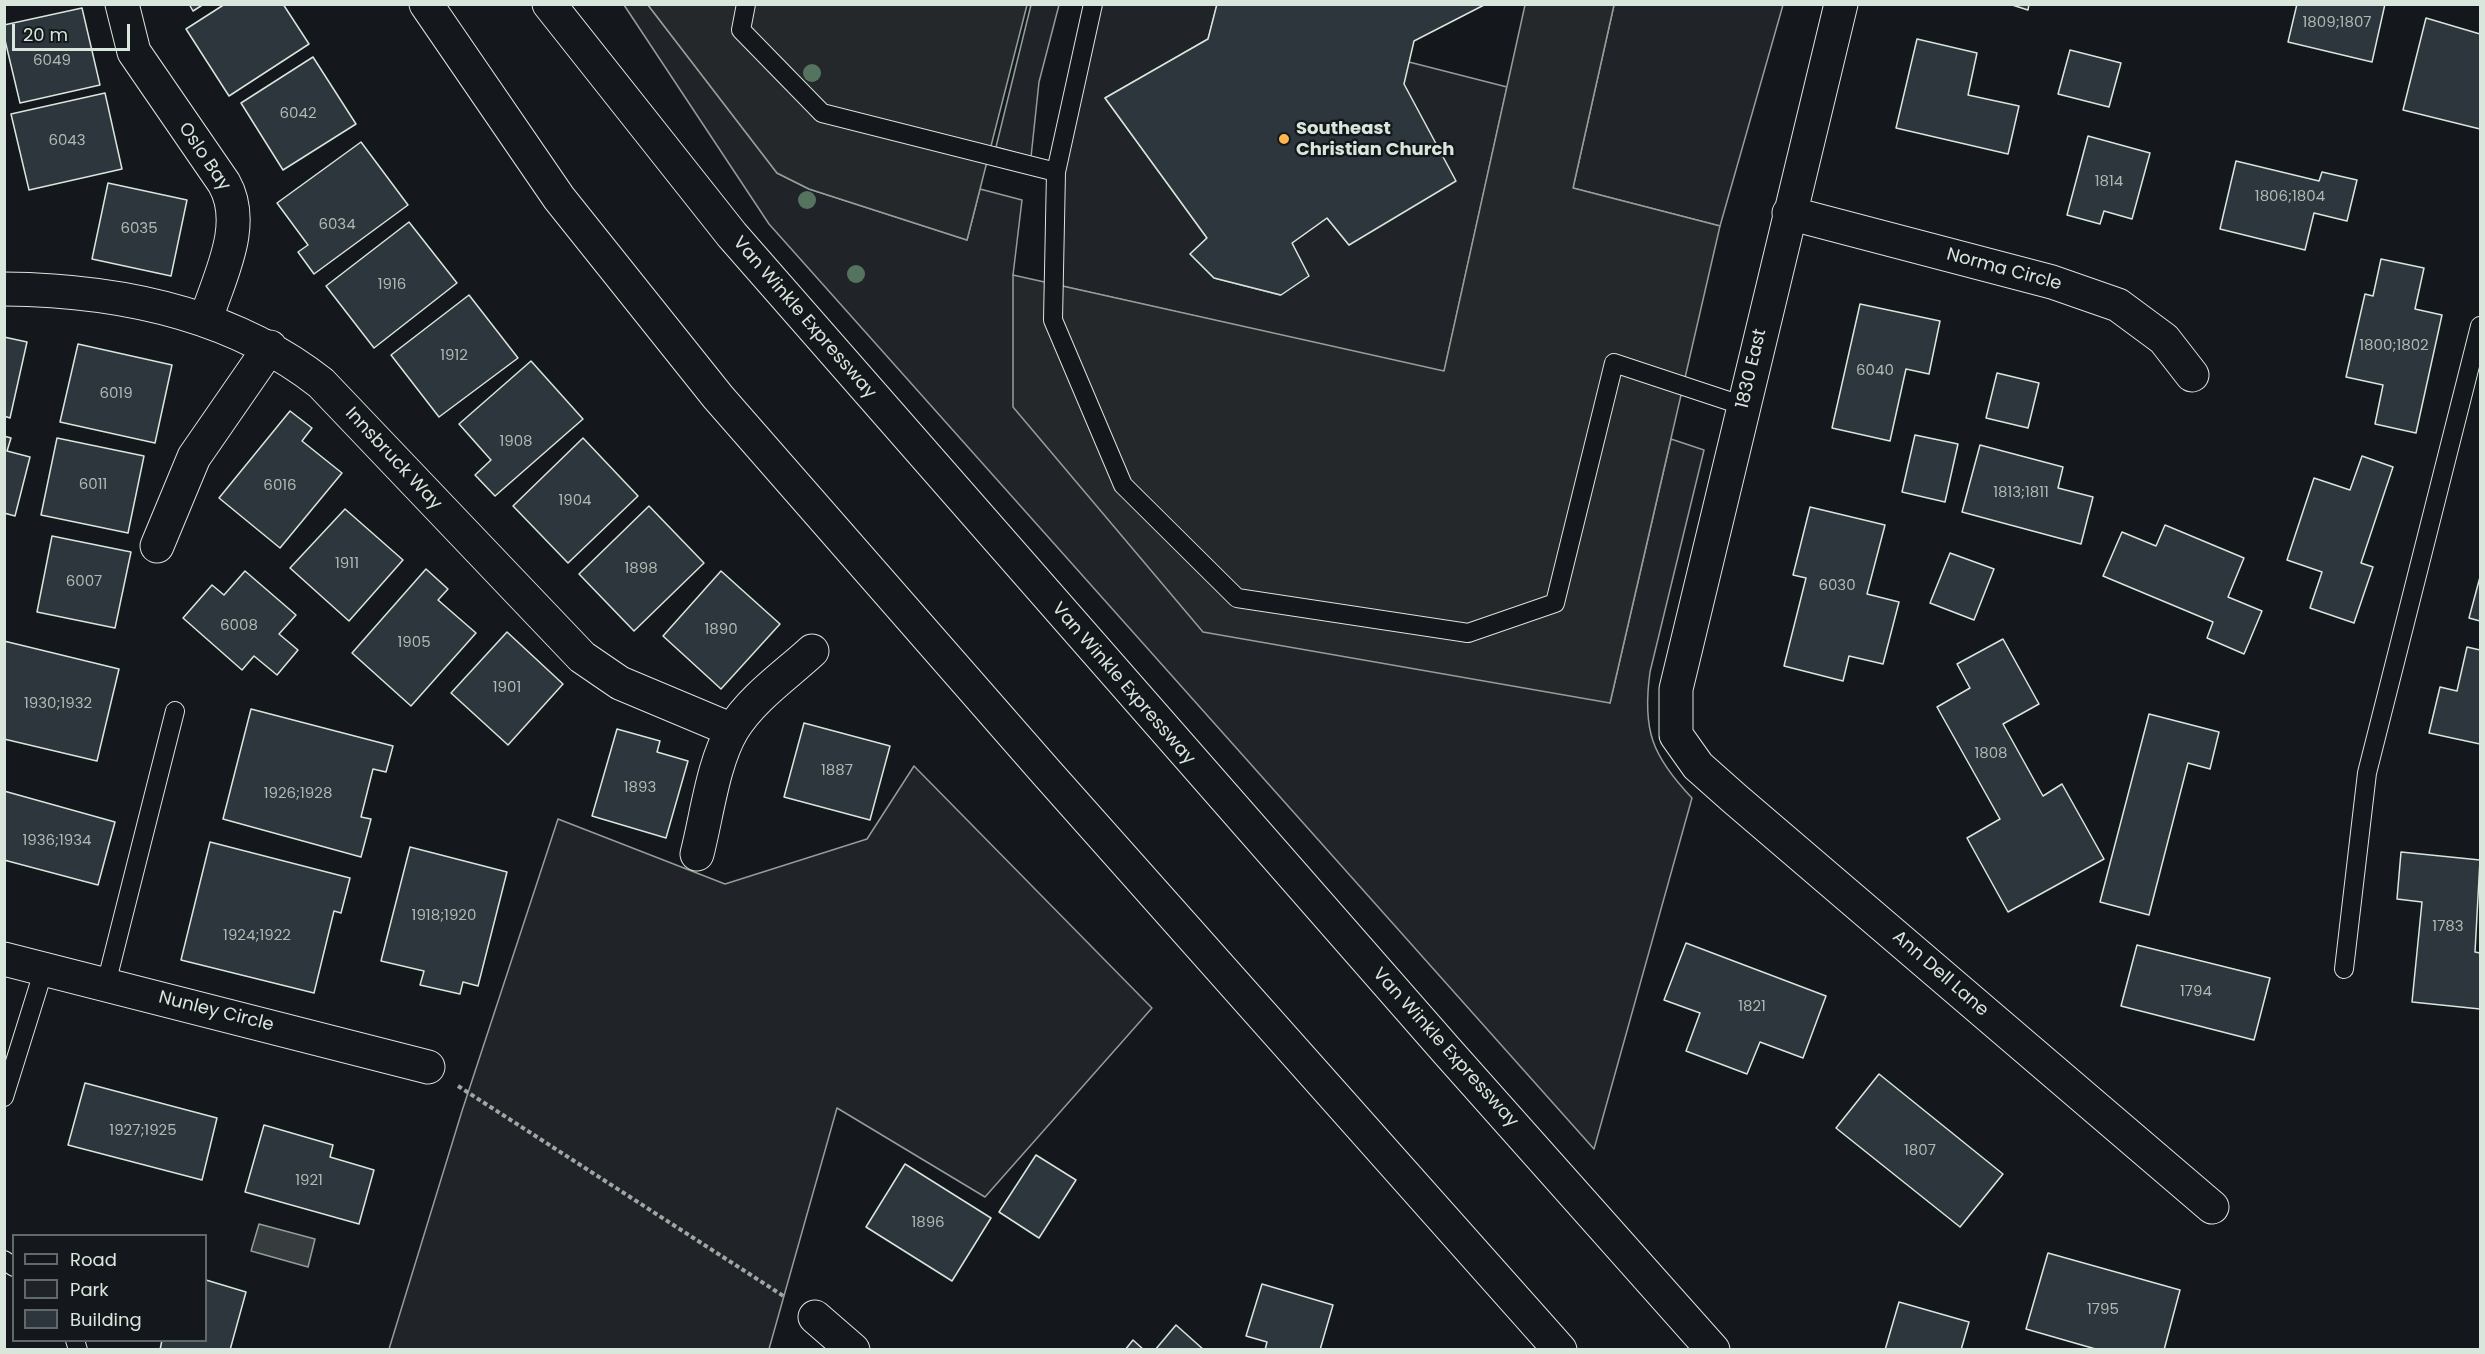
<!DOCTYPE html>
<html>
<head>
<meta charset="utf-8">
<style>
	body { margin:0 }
	#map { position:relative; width:2485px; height:1354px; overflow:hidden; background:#14181c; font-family:Poppins,sans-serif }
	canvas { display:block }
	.frame { position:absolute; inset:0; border:6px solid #d8e6dc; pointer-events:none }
	.legend { position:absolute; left:12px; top:1234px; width:195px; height:108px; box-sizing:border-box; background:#14181c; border:2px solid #626a69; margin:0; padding:8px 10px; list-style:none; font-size:18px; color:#d8e6dc }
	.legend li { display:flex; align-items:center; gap:12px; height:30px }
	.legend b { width:30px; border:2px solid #626a69 }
	.scale { position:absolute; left:12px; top:24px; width:118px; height:27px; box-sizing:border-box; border:3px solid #d8e6dc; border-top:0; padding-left:8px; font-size:18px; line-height:21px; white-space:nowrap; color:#d8e6dc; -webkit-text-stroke:4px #14181c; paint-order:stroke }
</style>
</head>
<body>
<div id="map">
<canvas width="2485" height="1354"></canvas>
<div class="frame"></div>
<ul class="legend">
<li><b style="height:8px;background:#14181c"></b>Road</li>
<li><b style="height:16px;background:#202428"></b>Park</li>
<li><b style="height:16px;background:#2c363c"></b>Building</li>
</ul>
<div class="scale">20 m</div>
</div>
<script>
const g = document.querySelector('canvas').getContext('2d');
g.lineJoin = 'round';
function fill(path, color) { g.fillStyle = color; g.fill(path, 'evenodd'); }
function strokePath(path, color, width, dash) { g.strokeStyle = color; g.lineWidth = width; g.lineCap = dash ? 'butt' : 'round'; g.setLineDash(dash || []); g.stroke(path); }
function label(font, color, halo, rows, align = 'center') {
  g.font = font + ' Poppins,sans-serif'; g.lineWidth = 4.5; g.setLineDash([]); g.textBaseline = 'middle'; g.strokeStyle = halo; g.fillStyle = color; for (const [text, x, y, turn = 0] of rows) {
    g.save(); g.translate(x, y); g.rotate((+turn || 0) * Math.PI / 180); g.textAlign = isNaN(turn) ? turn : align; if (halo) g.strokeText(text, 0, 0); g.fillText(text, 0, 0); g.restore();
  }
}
const green = new Path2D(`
	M624,5H648L777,173L809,189L967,240L980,189L1022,200L1013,275L1610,703L1671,439L1704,450L1650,672C1642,730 1652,756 1692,798L1594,1149L769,224Z
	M1031,5H1059L1039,82L1031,157L996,147Z
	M1099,5H1217L1208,39L1105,98L1207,238L1190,254L1214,278L1280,295L1308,276L1292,243L1327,218L1349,245L1409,62L1507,87L1444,372L1053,284L1056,172Z
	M1614,5H1783L1720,226L1573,188Z
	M914,766L1152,1008L985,1197L837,1108L769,1349H389L462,1111L558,819L725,884L867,839Z`);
const parking = new Path2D(`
	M648,5H1027L967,240L809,189L777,173Z
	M1525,5H1614L1573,188L1720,226L1610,703L1203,632L1013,407V275L1444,371Z`);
const water = new Path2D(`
	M259,1224L315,1239L308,1267L251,1251Z`);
const building = new Path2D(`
	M189,4H204L193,11Z
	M225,4H283L309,44L229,96L186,29Z
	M1217,4H1486L1414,41L1404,84L1456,181L1349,245L1327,218L1292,243L1309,276L1281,295L1214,278L1190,254L1207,238L1105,98L1208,39Z
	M2009,4H2029L2028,10Z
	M2297,4H2385L2372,62L2288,42Z
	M82,8L100,85L20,103L4,36V25Z
	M2426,18L2480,34V129L2403,110Z
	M1917,39L1977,53L1968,95L2019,106L2008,154L1896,128Z
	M2070,50L2121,63L2109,107L2058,94Z
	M313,57L356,124L283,170L241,103Z
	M105,93L122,169L29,190L11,114Z
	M2088,136L2150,153L2132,219L2104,211L2100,224L2067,215Z
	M361,142L408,205L314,274L298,252L308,245L277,203Z
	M2236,161L2319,181L2322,172L2357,180L2347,221L2314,213L2305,250L2220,229Z
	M108,183L187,200L171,276L92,259Z
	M409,222L457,283L374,348L326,286Z
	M2381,259L2424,268L2415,309L2442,315L2416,433L2375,424L2383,385L2346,377L2365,294L2373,296Z
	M469,295L518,358L439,417L391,355Z
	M1860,304L1940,321L1929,374L1906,369L1890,441L1832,428Z
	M4,337L27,342L10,418L4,416Z
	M78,344L172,365L155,443L60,422Z
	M531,361L583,419L495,496L475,475L491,460L459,424Z
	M1997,373L2039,383L2028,428L1986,418Z
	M290,411L312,428L302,441L342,473L280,548L219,498Z
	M1915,435L1958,444L1945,502L1902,492Z
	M4,436L11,438L7,451L30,457L15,516L4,513Z
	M57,438L144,456L128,533L41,515Z
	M583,438L638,496L568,563L513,506Z
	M1980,445L2063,467L2058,488L2093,497L2081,544L1962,512Z
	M2362,456L2393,467L2361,563L2373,567L2354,623L2310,608L2322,572L2287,560L2314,478L2350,490Z
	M649,506L704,563L634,631L579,574Z
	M1810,507L1885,525L1867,594L1899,602L1883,664L1849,656L1843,681L1784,666L1806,578L1793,575Z
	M345,509L403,560L349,621L290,568Z
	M2165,525L2244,558L2228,597L2262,611L2244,654L2207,638L2213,622L2103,576L2122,532L2156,546Z
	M52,536L131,552L115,628L37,612Z
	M1950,553L1994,569L1974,620L1930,603Z
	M426,569L448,589L438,600L476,633L411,706L352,653Z
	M245,571L296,615L279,634L298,650L277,675L254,656L242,670L183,618L212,585L224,595Z
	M721,571L780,624L721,689L663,636Z
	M2480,577V621L2469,618Z
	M507,632L563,684L508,745L451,693Z
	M2003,639L2039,704L2003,724L2043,796L2062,784L2104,859L2008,912L1967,838L2000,819L1937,707L1970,688L1957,664Z
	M4,641L119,669L97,761L4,739Z
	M2467,647L2480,650V744L2429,733L2440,687L2457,691Z
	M251,709L393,746L386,772L373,769L361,817L371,819L361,857L223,819Z
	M2149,714L2219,732L2210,769L2188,763L2149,915L2100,902Z
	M804,723L890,746L870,820L784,797Z
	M617,729L660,741L657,752L688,761L666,838L592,816Z
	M4,791L115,822L98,885L4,860Z
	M210,842L350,878L341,913L334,911L314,993L181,960Z
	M410,847L507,872L478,986L463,982L460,994L420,985L424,971L381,961Z
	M2401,852L2480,860L2475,952L2480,953V1009L2412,1002L2422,902L2397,899Z
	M1686,943L1826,996L1803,1058L1760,1042L1747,1074L1686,1051L1700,1013L1664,1000Z
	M2137,945L2270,978L2254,1040L2121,1006Z
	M1879,1074L2003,1174L1960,1227L1836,1128Z
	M85,1083L217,1118L202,1180L68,1145Z
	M264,1125L333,1145L330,1157L374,1170L359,1224L245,1192Z
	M1036,1155L1076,1180L1039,1238L999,1212Z
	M905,1164L991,1218L952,1281L866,1227Z
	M2048,1253L2180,1290L2164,1350H2099L2026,1329Z
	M206,1280L246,1292L230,1350H160L162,1340H206Z
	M1262,1284L1333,1305L1320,1350H1265L1267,1342L1246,1336Z
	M1899,1302L1969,1322L1961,1350H1885Z
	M1176,1325L1204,1350H1155Z
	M1133,1340L1144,1350H1125Z`);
const path = new Path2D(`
	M458,1086L785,1297`);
const service = new Path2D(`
	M746,4L741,30L822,113L1056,172
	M1093,4L1056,172L1053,320L1123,485L1237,598L1468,633L1555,603L1614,363L1744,406
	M2344,969L2367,773L2480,326
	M106,984L175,711
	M4,1097L44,969
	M4,1260L14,1267
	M75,1340L78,1350`);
const minor = new Path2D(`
	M122,4L134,52L224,183C248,225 219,277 206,319
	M1841,4L1676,689V735L1698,766L1734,798L2212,1207
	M1789,213L2052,282L2118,305L2164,339L2192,375
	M4,289C116,290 232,313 321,383L582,657L620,683L732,730
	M157,546L194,457L270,347
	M697,854C707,815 713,762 733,729C752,698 786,675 812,651
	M4,959L428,1067
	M815,1317L853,1350`);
const primary = new Path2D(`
	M426,4L559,198L718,397L1046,772L1560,1350
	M549,4L732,235L1447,1051L1713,1350`);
const trees = [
	[812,73],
	[807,200],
	[856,274]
];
const markers = [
	[1284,139,6,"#ffb74d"]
];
const numberNames = [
	["1809;1807",2337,23],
	["6049",52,61],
	["6042",298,114],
	["6043",67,141],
	["1814",2109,182],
	["1806;1804",2290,197],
	["6034",337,225],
	["6035",139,229],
	["1916",392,285],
	["1800;1802",2394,346],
	["1912",454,356],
	["6040",1875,371],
	["6019",116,394],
	["1908",516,442],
	["6011",93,485],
	["6016",280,486],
	["1813;1811",2021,493],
	["1904",575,501],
	["1911",347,564],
	["1898",641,569],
	["6007",84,582],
	["6030",1837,586],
	["6008",239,626],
	["1890",721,630],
	["1905",414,643],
	["1901",507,688],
	["1930;1932",58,704],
	["1808",1991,754],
	["1887",837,771],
	["1893",640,788],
	["1926;1928",298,794],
	["1936;1934",57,841],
	["1918;1920",444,916],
	["1783",2448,927],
	["1924;1922",257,936],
	["1794",2196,992],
	["1821",1752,1007],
	["1927;1925",143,1131],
	["1807",1920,1151],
	["1921",309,1181],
	["1896",928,1223],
	["1795",2103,1310]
];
const poiNames = [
	["Southeast",1296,129],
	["Christian Church",1296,150]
];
const streetNames = [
	["Oslo Bay",204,157,56],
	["Norma Circle",2004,270,15],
	["Van Winkle Expressway",804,318,49],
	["1830 East",1752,369,-77],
	["Innsbruck Way",393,459,47],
	["Van Winkle Expressway",1123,684,49],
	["Ann Dell Lane",1940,974,41],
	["Nunley Circle",216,1012,14],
	["Van Winkle Expressway",1445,1048,48]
];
fill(green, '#202428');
strokePath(green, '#939e99', 1.5);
fill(parking, '#24282b');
strokePath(parking, '#939e99', 1.5);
fill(water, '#363b3e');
strokePath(water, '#939e99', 1.5);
fill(building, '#2c363c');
strokePath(building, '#d8e6dc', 1.5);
strokePath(service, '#d8e6dc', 20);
strokePath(minor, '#d8e6dc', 35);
strokePath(primary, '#d8e6dc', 35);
strokePath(path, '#9da8a2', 4, [4.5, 3]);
strokePath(service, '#14181c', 18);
strokePath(minor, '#14181c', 33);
strokePath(primary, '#14181c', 33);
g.fillStyle = '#55745f';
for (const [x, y] of trees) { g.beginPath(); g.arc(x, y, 9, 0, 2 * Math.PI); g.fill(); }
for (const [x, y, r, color] of markers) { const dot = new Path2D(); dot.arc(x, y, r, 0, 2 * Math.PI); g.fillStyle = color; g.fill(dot); strokePath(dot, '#14181c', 2); }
label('15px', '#adbab4', null, numberNames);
label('bold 18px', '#d8e6dc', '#14181c', poiNames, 'left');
label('18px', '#d8e6dc', '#14181c', streetNames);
</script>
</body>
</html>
